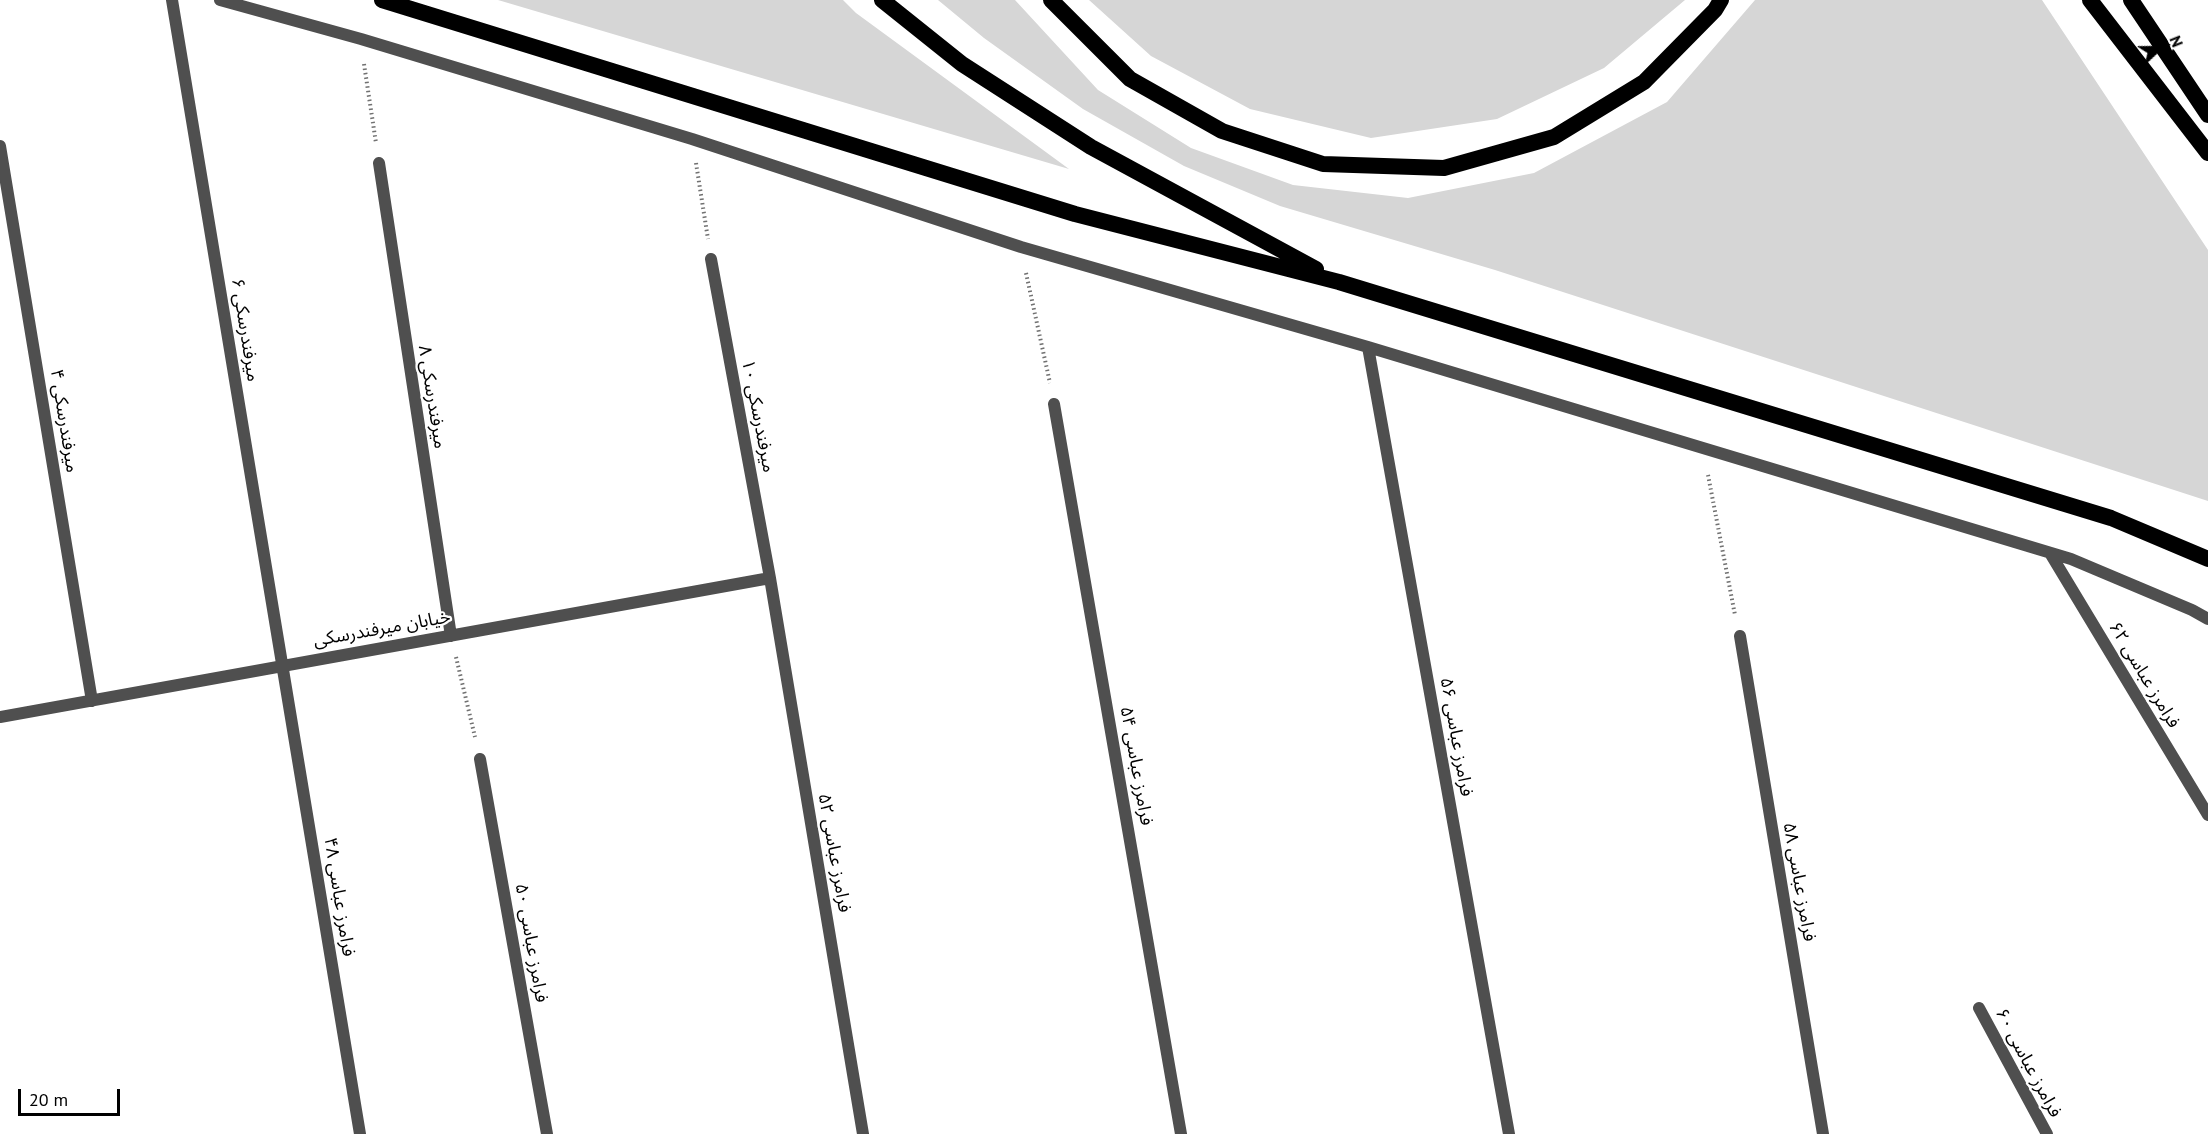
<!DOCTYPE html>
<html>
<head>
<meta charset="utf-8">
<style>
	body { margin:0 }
	#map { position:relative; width:2208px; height:1134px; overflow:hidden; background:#fff; font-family:"PT Sans",sans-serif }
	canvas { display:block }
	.north { position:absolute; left:2130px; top:18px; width:60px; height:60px; -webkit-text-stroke:4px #fff; paint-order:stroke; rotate:68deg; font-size:16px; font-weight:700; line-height:24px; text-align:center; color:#000 }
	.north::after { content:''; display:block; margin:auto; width:21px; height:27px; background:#000; clip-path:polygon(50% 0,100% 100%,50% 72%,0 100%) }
	.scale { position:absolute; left:18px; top:1089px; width:102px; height:27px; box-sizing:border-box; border:3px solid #000; border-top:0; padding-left:8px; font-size:18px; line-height:21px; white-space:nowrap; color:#000; -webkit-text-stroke:4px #fff; paint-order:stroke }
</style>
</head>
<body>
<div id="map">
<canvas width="2208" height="1134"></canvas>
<div class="north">N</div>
<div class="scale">20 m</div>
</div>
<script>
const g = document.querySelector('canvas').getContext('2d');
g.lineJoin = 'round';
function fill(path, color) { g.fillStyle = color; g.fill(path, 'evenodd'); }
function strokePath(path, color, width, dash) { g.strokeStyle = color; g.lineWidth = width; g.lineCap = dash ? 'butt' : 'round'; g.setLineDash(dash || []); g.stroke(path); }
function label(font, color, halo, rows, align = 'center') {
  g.font = font + ' "PT Sans","Noto Sans Arabic",sans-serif'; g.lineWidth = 4.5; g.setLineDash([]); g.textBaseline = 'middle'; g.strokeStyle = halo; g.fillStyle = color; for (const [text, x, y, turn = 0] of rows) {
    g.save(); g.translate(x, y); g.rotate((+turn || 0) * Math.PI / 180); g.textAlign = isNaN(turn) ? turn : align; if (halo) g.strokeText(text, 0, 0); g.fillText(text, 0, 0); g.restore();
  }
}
const green = new Path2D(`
	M498,0H843L856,13L1069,169Z
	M938,0H1015L1098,90L1191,148L1293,185L1408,198L1534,173L1667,102L1755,0H2042L2208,250V501L1495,270L1280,206L1184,166L1083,109L984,38Z
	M1089,0H1685L1604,68L1497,119L1371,138L1250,109L1151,56Z`);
const path = new Path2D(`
	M364,64L376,143
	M696,163L708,239
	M1026,273L1050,383
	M1708,475L1735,615
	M456,657L475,737`);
const minor = new Path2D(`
	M172,0L360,1134
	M220,0L361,39L692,139L1021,247L1368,347L2071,559L2192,610L2208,619
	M0,146L92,701
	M379,163L451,636
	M711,259L770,578L863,1134
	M1368,347L1509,1134
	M1054,404L1181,1134
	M2050,553L2208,815
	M1740,636L1823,1134
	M0,717L770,578
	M480,759L547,1134
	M1979,1008L2047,1134`);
const trunk = new Path2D(`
	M382,0L1075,214L1339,282L2111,518L2208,559
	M882,0L962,64L1091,147L1316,269
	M1051,0L1130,79L1222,131L1323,164L1444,168L1554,137L1644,82L1715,10L1721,0
	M2090,0L2208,153
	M2131,0L2208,115`);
const streetNames = [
	["میرفندرسکی ۶",245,330,81],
	["میرفندرسکی ۸",432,397,81],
	["میرفندرسکی ۱۰",758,416,79],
	["میرفندرسکی ۴",64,421,81],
	["خیابان میرفندرسکی",382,629,-10],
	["فرامرز عباسی ۶۲",2144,675,59],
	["فرامرز عباسی ۵۶",1456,737,80],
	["فرامرز عباسی ۵۴",1136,766,80],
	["فرامرز عباسی ۵۲",834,853,80],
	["فرامرز عباسی ۵۸",1799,882,80],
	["فرامرز عباسی ۴۸",339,897,81],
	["فرامرز عباسی ۵۰",531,943,80],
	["فرامرز عباسی ۶۰",2028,1063,62]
];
fill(green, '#d6d6d6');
strokePath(path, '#717171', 4, [1.5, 3]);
strokePath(minor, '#4f4f4f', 12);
strokePath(trunk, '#000', 16);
label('18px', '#000', '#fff', streetNames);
</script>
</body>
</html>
